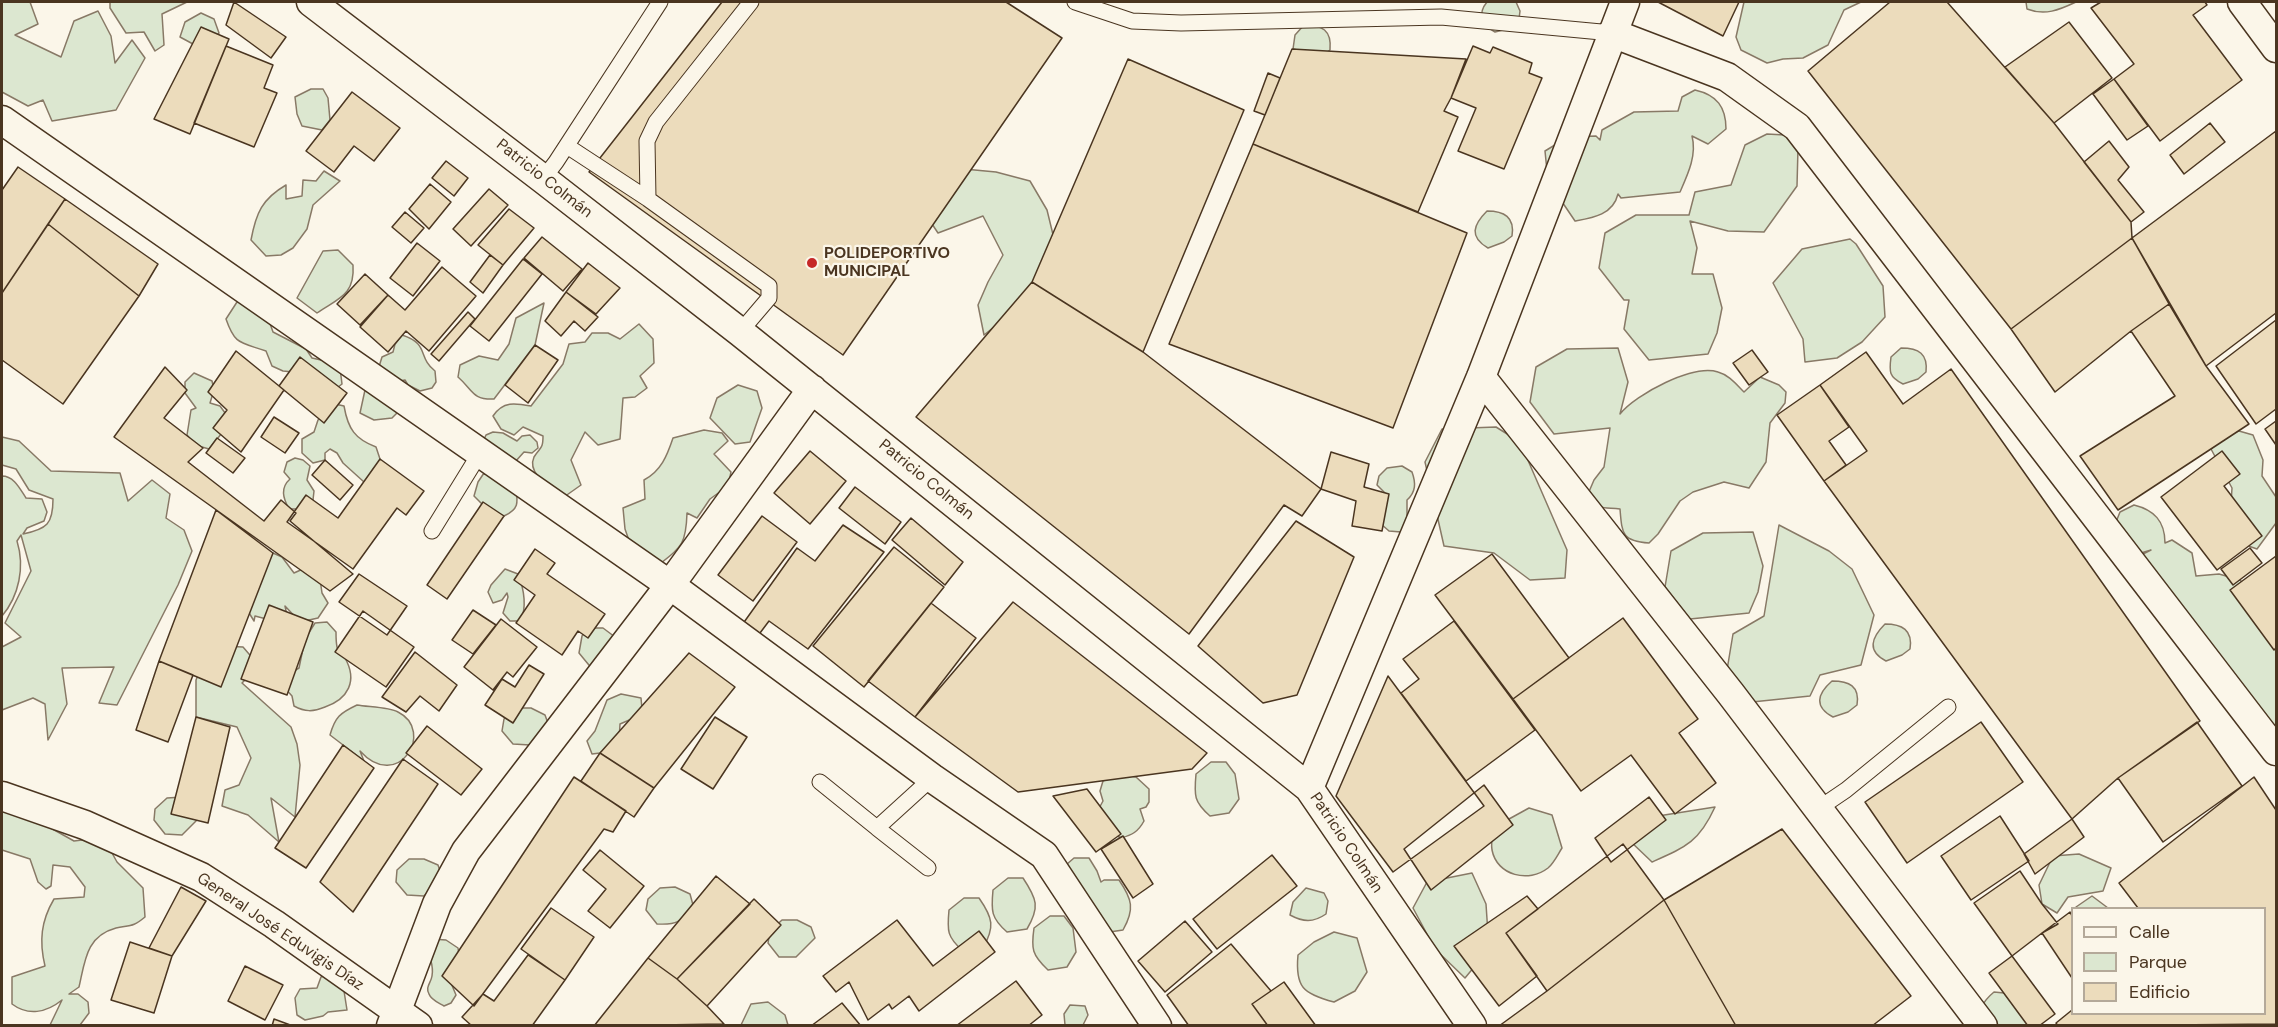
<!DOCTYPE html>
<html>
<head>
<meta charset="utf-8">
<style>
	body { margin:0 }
	#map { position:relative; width:2278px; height:1027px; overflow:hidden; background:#fbf6e9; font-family:"DM Sans",sans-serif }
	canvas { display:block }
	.frame { position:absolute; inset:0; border:3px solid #4a3520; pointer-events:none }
	.legend { position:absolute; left:2071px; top:907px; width:195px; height:108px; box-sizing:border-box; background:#fbf6e9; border:2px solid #b4a999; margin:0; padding:8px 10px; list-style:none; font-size:18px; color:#4a3520 }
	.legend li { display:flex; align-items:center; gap:12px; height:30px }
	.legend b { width:30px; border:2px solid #b4a999 }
</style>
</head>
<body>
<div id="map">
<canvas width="2278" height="1027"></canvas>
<div class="frame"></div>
<ul class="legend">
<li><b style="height:8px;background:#fbf6e9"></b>Calle</li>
<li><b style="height:16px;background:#dce7d0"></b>Parque</li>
<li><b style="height:16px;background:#ecdcbc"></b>Edificio</li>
</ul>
</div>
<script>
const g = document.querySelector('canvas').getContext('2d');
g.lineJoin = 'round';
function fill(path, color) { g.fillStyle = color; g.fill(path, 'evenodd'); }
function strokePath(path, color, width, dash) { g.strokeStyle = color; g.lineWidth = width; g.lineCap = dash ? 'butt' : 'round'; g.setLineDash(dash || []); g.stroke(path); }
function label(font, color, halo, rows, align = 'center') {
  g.font = font + ' "DM Sans",sans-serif'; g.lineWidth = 4.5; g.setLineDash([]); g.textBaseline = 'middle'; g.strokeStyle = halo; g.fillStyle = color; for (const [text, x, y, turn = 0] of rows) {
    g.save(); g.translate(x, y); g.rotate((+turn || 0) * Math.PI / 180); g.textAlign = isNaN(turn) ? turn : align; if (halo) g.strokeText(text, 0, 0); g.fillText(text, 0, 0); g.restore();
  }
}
const green = new Path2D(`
	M2,2H30L38,24L15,35L61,57L74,21L98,11L111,36L115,63L132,40L145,58L116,110L52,121L43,100L28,106L2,92Z
	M110,2H187L162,14L164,45L155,51L144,32L126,33L110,8Z
	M1487,2H1516L1520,11L1519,19L1503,30L1495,32C1482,25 1477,14 1487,2Z
	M1744,2H1861L1844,10L1828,45L1803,58L1783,59L1767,63L1741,50L1736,37Z
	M2026,2H2076C2059,10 2045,16 2027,9Z
	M201,13L214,19L219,33L212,42L193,44L180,37L185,22Z
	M1304,25C1322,25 1332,30 1330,50L1321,56L1293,49L1295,35Z
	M311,89H323L328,98L330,120L322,130L302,126L297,114L295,97Z
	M1695,90C1717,95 1726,107 1726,129L1708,144L1692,136C1697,155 1688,174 1680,192L1621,198L1618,194C1613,215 1592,218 1575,221L1548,181L1545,151L1568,137L1596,136L1600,140L1602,130L1634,112L1678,111L1682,97Z
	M1767,134L1785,135L1798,148L1797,186L1764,232L1728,231L1690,221L1697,248L1692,274H1713L1722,308L1717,333L1708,354L1649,360L1624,329L1629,300H1624L1599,268L1605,233L1636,215H1689L1695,192L1731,185L1745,145Z
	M964,169L996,172L1030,181L1047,210L1057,251L1043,288L984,335L978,305L988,282L1003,255L983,216L938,233L928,218Z
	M324,171L340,181L313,205L307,229L293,248L281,255L266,256L251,240C256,213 262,199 286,185V199L302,196L303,180L316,181Z
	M1487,211C1504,211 1515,217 1512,236L1504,242L1488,248C1469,237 1473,225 1487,211Z
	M1850,239L1856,244L1883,286L1885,317L1862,342L1837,358L1805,362L1803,339L1773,283L1802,249Z
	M338,250L353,265C355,295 339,298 317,313L297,298L323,251Z
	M237,302H252L267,315L273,332L306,349L312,358L330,362L340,368L342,384L337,388L303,373L283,371L272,366L266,351C240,342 235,345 226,319Z
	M544,303L535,345L494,399C472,400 473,390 458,377L460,365L479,356L498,360L509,344L516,318Z
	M639,324L653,339L654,363L640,376L647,388L635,397L623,398L620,439L598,445L585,432L571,460L581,485L564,497C553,488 526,475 534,457C540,447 543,450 543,436L523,427L514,435L501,429L493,416C503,401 515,403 531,406L563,364L569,344L585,342L592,333H608L620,339Z
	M402,335C430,344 417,357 435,371L436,382L432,388L420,391L408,385L405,380L394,382L378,370L382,357L393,352L395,344Z
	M1618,348L1628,382L1620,414C1636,394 1693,364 1718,372C1729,375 1736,384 1744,392L1760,377L1779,385L1786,392L1785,403L1770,423L1766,462L1749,488L1724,482L1693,492L1680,501L1658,534L1649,543C1622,541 1622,534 1620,509C1602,507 1600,511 1588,494L1594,480L1604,467L1610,428L1554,434L1530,402L1536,367L1567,349Z
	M1901,348C1919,348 1928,354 1926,372L1918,379L1903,384C1889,377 1889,372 1891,357Z
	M194,373L212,381L214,390L210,403L220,406L228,417L226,428L209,449L195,445L187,435L191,410L196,408L185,393V382Z
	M738,385L757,391L762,408L750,442L735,444L710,418L717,398Z
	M380,389L397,405V413L392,418L374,420L360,413L365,390Z
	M335,404L344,406C348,429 355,439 376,447L380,459L376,478L364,482L343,463L337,453L330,449L325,453V460L313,463L302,453V439L314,432L318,420Z
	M1496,427L1520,442L1567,550L1565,578L1530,580L1494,553L1444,546L1425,462L1442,429Z
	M704,430L722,433L728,441L714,454L731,472L728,486L710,499L697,518L687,513C686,546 681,547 656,567L633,552L625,529L623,508L645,499L644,480C661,471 667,456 673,438Z
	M2239,431L2253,435L2263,460L2262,476L2276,497V523L2257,549L2240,543L2231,504L2232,488L2211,449L2225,435Z
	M493,432L503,433L517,441L522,436L530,435L537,442L538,448L532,453L524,452L515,462L481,446L486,435Z
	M2,437L19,441L51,471L120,473L128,501L152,480L170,494L166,518L184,530L192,551L178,585L117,705L99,703L114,667L62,668L67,704L48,740L45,704L33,698L2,710V647L21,637L5,623L31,571L21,535L17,541C25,567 19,596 2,616V476C14,476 20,489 26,498L42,499L47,512L44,521L27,528L23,534C47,529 53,524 53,499L29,490L16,469L2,465Z
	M295,458L303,460L310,466L307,480L314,491L313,500L304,509H289C283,498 280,488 290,479L284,472L287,462Z
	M1402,466L1412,472C1416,483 1416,492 1407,500V526L1401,532L1389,531L1381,524L1386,494L1377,485L1379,476L1387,468Z
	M484,473L516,488C518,503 519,509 504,516L486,508L474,496L478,482Z
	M2134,505C2154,510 2165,521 2165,543L2172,540L2192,553L2196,576L2219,574L2240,580L2253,594L2276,640V765L2261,750L2141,555L2151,550L2141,553L2116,522L2120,512Z
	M1779,525L1829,551L1852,569L1874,615L1861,665L1820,675L1810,696L1752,702L1727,670L1733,634L1764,616Z
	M1753,532L1763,566L1758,592L1749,613L1690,619L1665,587L1671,551L1703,533Z
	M273,553L282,557L294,573L305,568L320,579L322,593L328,603L318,618L300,622L285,606L289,625L255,616L254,621L243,603Z
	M505,569L518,574C524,589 527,605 521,621H510L503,613L508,597L507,593L502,600L493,603L488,592L491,585Z
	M327,622L336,632C336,637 336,642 337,647C338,652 342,654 345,658C358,681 348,699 325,707C313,712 305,712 294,706L292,696L283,686L284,677L299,668L305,639L315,623Z
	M1885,624C1902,624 1913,630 1910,649L1902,655L1886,661C1867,651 1871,638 1885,624Z
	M588,628H603L615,637L593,670L579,653L582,636Z
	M222,646L243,647L255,661L249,676L242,683L291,727L297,744L300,765L295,817L271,798L279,842L248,815L222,806L225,790L239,785L251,758L237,727L196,717V680L201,668Z
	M1832,681C1849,681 1860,686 1857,705L1848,712L1833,717C1814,707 1817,694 1832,681Z
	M621,694L641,698L642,709L634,718L620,724L619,742L600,753L592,754L587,741L595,731L607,700Z
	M357,705C368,707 389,707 398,712C436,731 398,793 360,751L364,761L330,735C335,717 340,713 357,705Z
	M516,708H531L545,715L549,726L530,745L513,744L502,731L504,719Z
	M1211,762H1226L1235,774L1239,799L1229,813L1210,816C1194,802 1194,796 1196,774Z
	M1118,773L1136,777L1149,789V802L1146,807L1140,809L1144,821C1138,832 1132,835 1121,838L1107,830L1098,810L1103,801L1100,791L1103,781Z
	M183,797L201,816L182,835L165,834L154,820L155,809L167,798Z
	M2,807L22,812L74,841L90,839L112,853L117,862L143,888L145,917C133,927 131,925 116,928C86,936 85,961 79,987L69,994H78L88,1002L89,1013L80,1025H50L62,1000C46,1013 28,1016 12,1004V977L45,966C39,941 41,921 54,899L84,897L85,887L70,867L53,865L51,886L46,889L38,882L30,859L2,850Z
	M1715,807C1699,842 1686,847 1652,862L1630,841L1658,816Z
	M1529,808L1552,815L1562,848C1558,854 1554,863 1548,868C1529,883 1497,876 1492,850C1491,844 1492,837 1493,831L1509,819Z
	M2079,854L2111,868L2103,891L2068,897L2057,913L2042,904L2039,885L2053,856Z
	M1074,858H1089L1097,871L1101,882L1104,880H1119C1132,899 1135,909 1123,930L1103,933L1059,871Z
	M409,859H424L438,865L442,877L424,896L407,895L396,882L397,870Z
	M1472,873L1486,904L1489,949L1465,978L1435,949L1413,908L1427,882Z
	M1008,878H1023C1037,899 1040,907 1027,929L1007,932C991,918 991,911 993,890Z
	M675,887L690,894L693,905C680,922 679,925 657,924L646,910L648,899L660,888Z
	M1306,888L1324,893L1328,901L1326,914C1313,923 1303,922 1290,915L1293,902Z
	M2092,896L2108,908H2076V907Z
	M964,898H979C993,918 995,927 983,948L963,951C947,937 947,931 949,910Z
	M1050,916H1064L1073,928L1076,952L1067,967L1048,970C1032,955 1031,949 1034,928Z
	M782,920H797L811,927L815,938L796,957H779L768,943L770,931Z
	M1334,932L1357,938L1367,972L1355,991L1334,1002C1303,994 1295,987 1298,955L1314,942Z
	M432,939L446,940L458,948L460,961L451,983L456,995L451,1003L444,1006C439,1003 431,1000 429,994C425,987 431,983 432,976C435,960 424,956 432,939Z
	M329,974L344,991L347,1010L328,1012L323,1016L305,1020L297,1015L295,998L300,989L317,988L321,977Z
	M1994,992L2004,993L2030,1026H1976C1977,1011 1983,1001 1994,992Z
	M768,1002L785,1015L788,1025H741L751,1004Z
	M1070,1005L1085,1006L1088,1015L1083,1025H1065L1064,1014Z`);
const building = new Path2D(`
	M234,2L286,37L271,58L226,25Z
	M722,2H1006L1062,38L843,355L589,172Z
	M1658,2H1739L1723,36Z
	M1890,2H1947L2054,123L2131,222L2132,238L2011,329L1808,71Z
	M2101,2H2205L2207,5L2193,15L2242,80L2160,141L2114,79L2134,64L2091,8Z
	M2069,22L2112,78L2054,123L2005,67Z
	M201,27L229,39L190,134L154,119Z
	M226,46L273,65L264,88L277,93L254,147L194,123Z
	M1473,46L1490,53L1493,47L1532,63L1529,73L1542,78L1504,169L1458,151L1476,108L1451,98Z
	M1292,49L1466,59L1451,98L1444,111L1458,117L1418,212L1253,144Z
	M1128,59L1244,110L1143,352L1032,282Z
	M1268,73L1280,78L1265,115L1254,111Z
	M2114,79L2148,126L2127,140L2093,94Z
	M352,92L400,128L374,161L354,146L334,172L306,151Z
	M2210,123L2225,142L2184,174L2170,155Z
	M2276,131V313L2206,366L2132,238Z
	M2109,141L2129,167L2118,180L2144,212L2131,222L2084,162Z
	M1253,144L1467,233L1393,428L1169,344Z
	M446,161L468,178L454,196L432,178Z
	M18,167L65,199L2,293V190Z
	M430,184L451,202L429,229L409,209Z
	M489,189L508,205L471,246L453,229Z
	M65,199L158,264L139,296L48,224Z
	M509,209L534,228L503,265L478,245Z
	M405,212L424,228L411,243L392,227Z
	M48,224L139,296L63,404L2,360V293Z
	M542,237L582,269L563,291L524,258Z
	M2132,238L2169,304L2131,331L2055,392L2011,329Z
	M417,243L440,261L413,296L390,278Z
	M490,255L503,265L483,293L470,282Z
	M523,259L542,274L489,341L470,326Z
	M588,263L620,288L596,314L566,292Z
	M442,267L476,296L429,351L406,331L388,352L360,327L388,295L405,310Z
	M365,274L388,295L360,325L337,304Z
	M1032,282L1143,352L1321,489L1302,516L1284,505L1189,634L916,417Z
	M566,292L598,317L585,331L574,321L561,336L545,321Z
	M2169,304L2206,366L2249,424L2118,510L2080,456L2175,396L2131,331Z
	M468,312L475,319L439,361L431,354Z
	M2276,320V409L2256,424L2216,366Z
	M535,345L558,360L528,403L505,385Z
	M1752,350L1768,372L1749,385L1733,363Z
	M236,351L284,390L241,452L213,428L227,410L208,392Z
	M1866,352L1903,404L1951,369L2200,721L2118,778L2072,819L1824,481L1867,451L1820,385Z
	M300,357L347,393L324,423L279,386Z
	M165,367L187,390L164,418L203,448L188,462L264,521L281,500L296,513L290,521L353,574L330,591L114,437Z
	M1820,385L1849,427L1829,441L1846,465L1824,481L1777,415Z
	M274,417L299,433L285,453L261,437Z
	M2276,421V445L2265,429Z
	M217,438L245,458L233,473L206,453Z
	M810,451L846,481L810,524L774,493Z
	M2222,451L2240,474L2224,486L2262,536L2217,570L2161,497Z
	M1331,452L1369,464L1364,487L1389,494L1382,531L1352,526L1356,501L1321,489Z
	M380,459L424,491L406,515L397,508L353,569L287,522L306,495L338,518Z
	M325,460L353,485L340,500L312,475Z
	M855,487L901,522L885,544L839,508Z
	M483,502L504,516L447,599L427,585Z
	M216,510L273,553L221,687L159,661Z
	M762,516L797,542L753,601L718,575Z
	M911,518L963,562L945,585L892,540Z
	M1296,521L1354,557L1297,695L1263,703L1198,646Z
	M843,525L884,552L808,649L769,621L757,637L742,625L797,548L815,561Z
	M894,547L944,587L864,687L813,646Z
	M2250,548L2262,563L2233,585L2221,569Z
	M535,549L555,563L547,574L605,614L588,638L578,631L562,655L516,623L535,595L514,580Z
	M1492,554L1569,658L1513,699L1435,595Z
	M2276,556V648L2274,650L2230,590Z
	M359,574L407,606L387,635L339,602Z
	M1013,602L1207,753L1192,769L1018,792L915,717Z
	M931,603L976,638L915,717L868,681Z
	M269,605L313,622L287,695L241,679Z
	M473,610L496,625L473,654L452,640Z
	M363,611L414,647L386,687L335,652Z
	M1623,618L1698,719L1679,733L1716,783L1675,814L1631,755L1581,791L1513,699Z
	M501,619L537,647L513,677L507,672L493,690L464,667Z
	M1454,621L1535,730L1466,781L1401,693L1419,679L1403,659Z
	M415,652L457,685L439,711L420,696L406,712L382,697Z
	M689,653L735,687L654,788L600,753Z
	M159,661L193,675L168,742L136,730Z
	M529,665L544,674L513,723L485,705L502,679L515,687Z
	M1388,676L1484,806L1393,872L1336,796Z
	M196,717L230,727L208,823L171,814Z
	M715,717L747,737L713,789L681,769Z
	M1981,722L2023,782L1907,863L1865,802Z
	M2197,722L2242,786L2163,842L2118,778Z
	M427,726L482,769L461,795L406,753Z
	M343,745L374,768L306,868L275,848Z
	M600,753L654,788L634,817L581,781Z
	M403,759L438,784L353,912L320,882Z
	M574,777L626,811L613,832L604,829L474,1006L442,976Z
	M2254,777L2276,810V1024L2058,1026L2056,1023L2072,1010V1014H2264V908H2138L2119,883Z
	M1484,785L1513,825L1431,890L1404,849Z
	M1087,789L1121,834L1096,852L1053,796Z
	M1649,797L1666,820L1611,862L1595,838Z
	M2000,816L2029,861L1971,900L1941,856Z
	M2072,819L2084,837L2035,874L2024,854Z
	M1782,829L1911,996L1872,1026H1736L1664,900Z
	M1123,836L1153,884L1133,898L1101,849Z
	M1623,844L1664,900L1547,991L1506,933Z
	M600,850L644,886L610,928L588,911L606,889L583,870Z
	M1272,855L1297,886L1217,949L1193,919Z
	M2020,871L2042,904L2058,924L2042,933L2012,956L1974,903Z
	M716,876L750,904L677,979L648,958Z
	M181,887L206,901L172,956L149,948Z
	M1527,896L1538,909L1506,933L1537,976L1499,1006L1454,946Z
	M754,899L781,925L707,1006L677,979Z
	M1664,900L1736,1026H1499L1547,991Z
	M551,908L594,937L565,980L521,949Z
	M2070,912L2072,916V978L2042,933Z
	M897,920L933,966L979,931L995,952L919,1011L909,996L892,1009L889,1004L868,1020L849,982L836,992L823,976Z
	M1185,921L1212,952L1165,992L1138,961Z
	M130,942L172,956L154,1013L111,1000Z
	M1231,944L1271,991L1252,1004L1268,1026H1189L1167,995Z
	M528,955L565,980L532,1026H472L462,1017L483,994L494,1001Z
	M2012,956L2055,1014L2039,1026H2028L1989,973Z
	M648,958L677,979L707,1006L724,1024L594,1026Z
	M245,966L283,985L265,1020L228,1001Z
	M1016,981L1042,1015L1028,1026H956Z
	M1284,982L1316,1026H1268L1252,1004Z
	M842,1003L861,1026H811Z
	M274,1019L293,1026H272Z`);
const lane = new Path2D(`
	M1075,2L1132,21L1181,23L1441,17L1612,33
	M567,146L648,199L769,286V298L740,332
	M543,179L556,162L660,2
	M648,199L647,141L656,122L751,2
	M432,531L480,453
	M820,782L877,828L932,778
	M1818,809L1846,790L1948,707
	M877,828L928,868`);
const street = new Path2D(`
	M311,2L543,179L740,332L1309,788L1472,1026
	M2242,2L2276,48
	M1612,33L1727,77L1797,127L2276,751
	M2,120L670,585L932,778L1044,855L1157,1026
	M1481,377L1731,694L1983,1026
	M1309,788L1481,377L1625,2
	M2,796L85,825L201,877L274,924L418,1026
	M391,1026L437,904L466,851L670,585L812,389`);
const markers = [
	[812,263,6,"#c62828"]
];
const streetNames = [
	["Patricio Colmán",544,179,38],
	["Patricio Colmán",926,480,39],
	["Patricio Colmán",1346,843,56],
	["General José Eduvigis Díaz",280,932,34]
];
const poiNames = [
	["POLIDEPORTIVO",824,254],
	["MUNICIPAL",824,272]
];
fill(green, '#dce7d0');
strokePath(green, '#887966', 1.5);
fill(building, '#ecdcbc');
strokePath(building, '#4a3520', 1.5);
strokePath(lane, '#4a3520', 17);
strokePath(street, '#4a3520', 31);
strokePath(lane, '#fbf6e9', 15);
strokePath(street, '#fbf6e9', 28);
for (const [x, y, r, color] of markers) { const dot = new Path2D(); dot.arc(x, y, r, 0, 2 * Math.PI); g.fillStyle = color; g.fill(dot); strokePath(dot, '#fbf6e9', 2); }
label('16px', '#4a3520', '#fbf6e9', streetNames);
label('bold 16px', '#4a3520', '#fbf6e9', poiNames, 'left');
</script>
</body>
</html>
